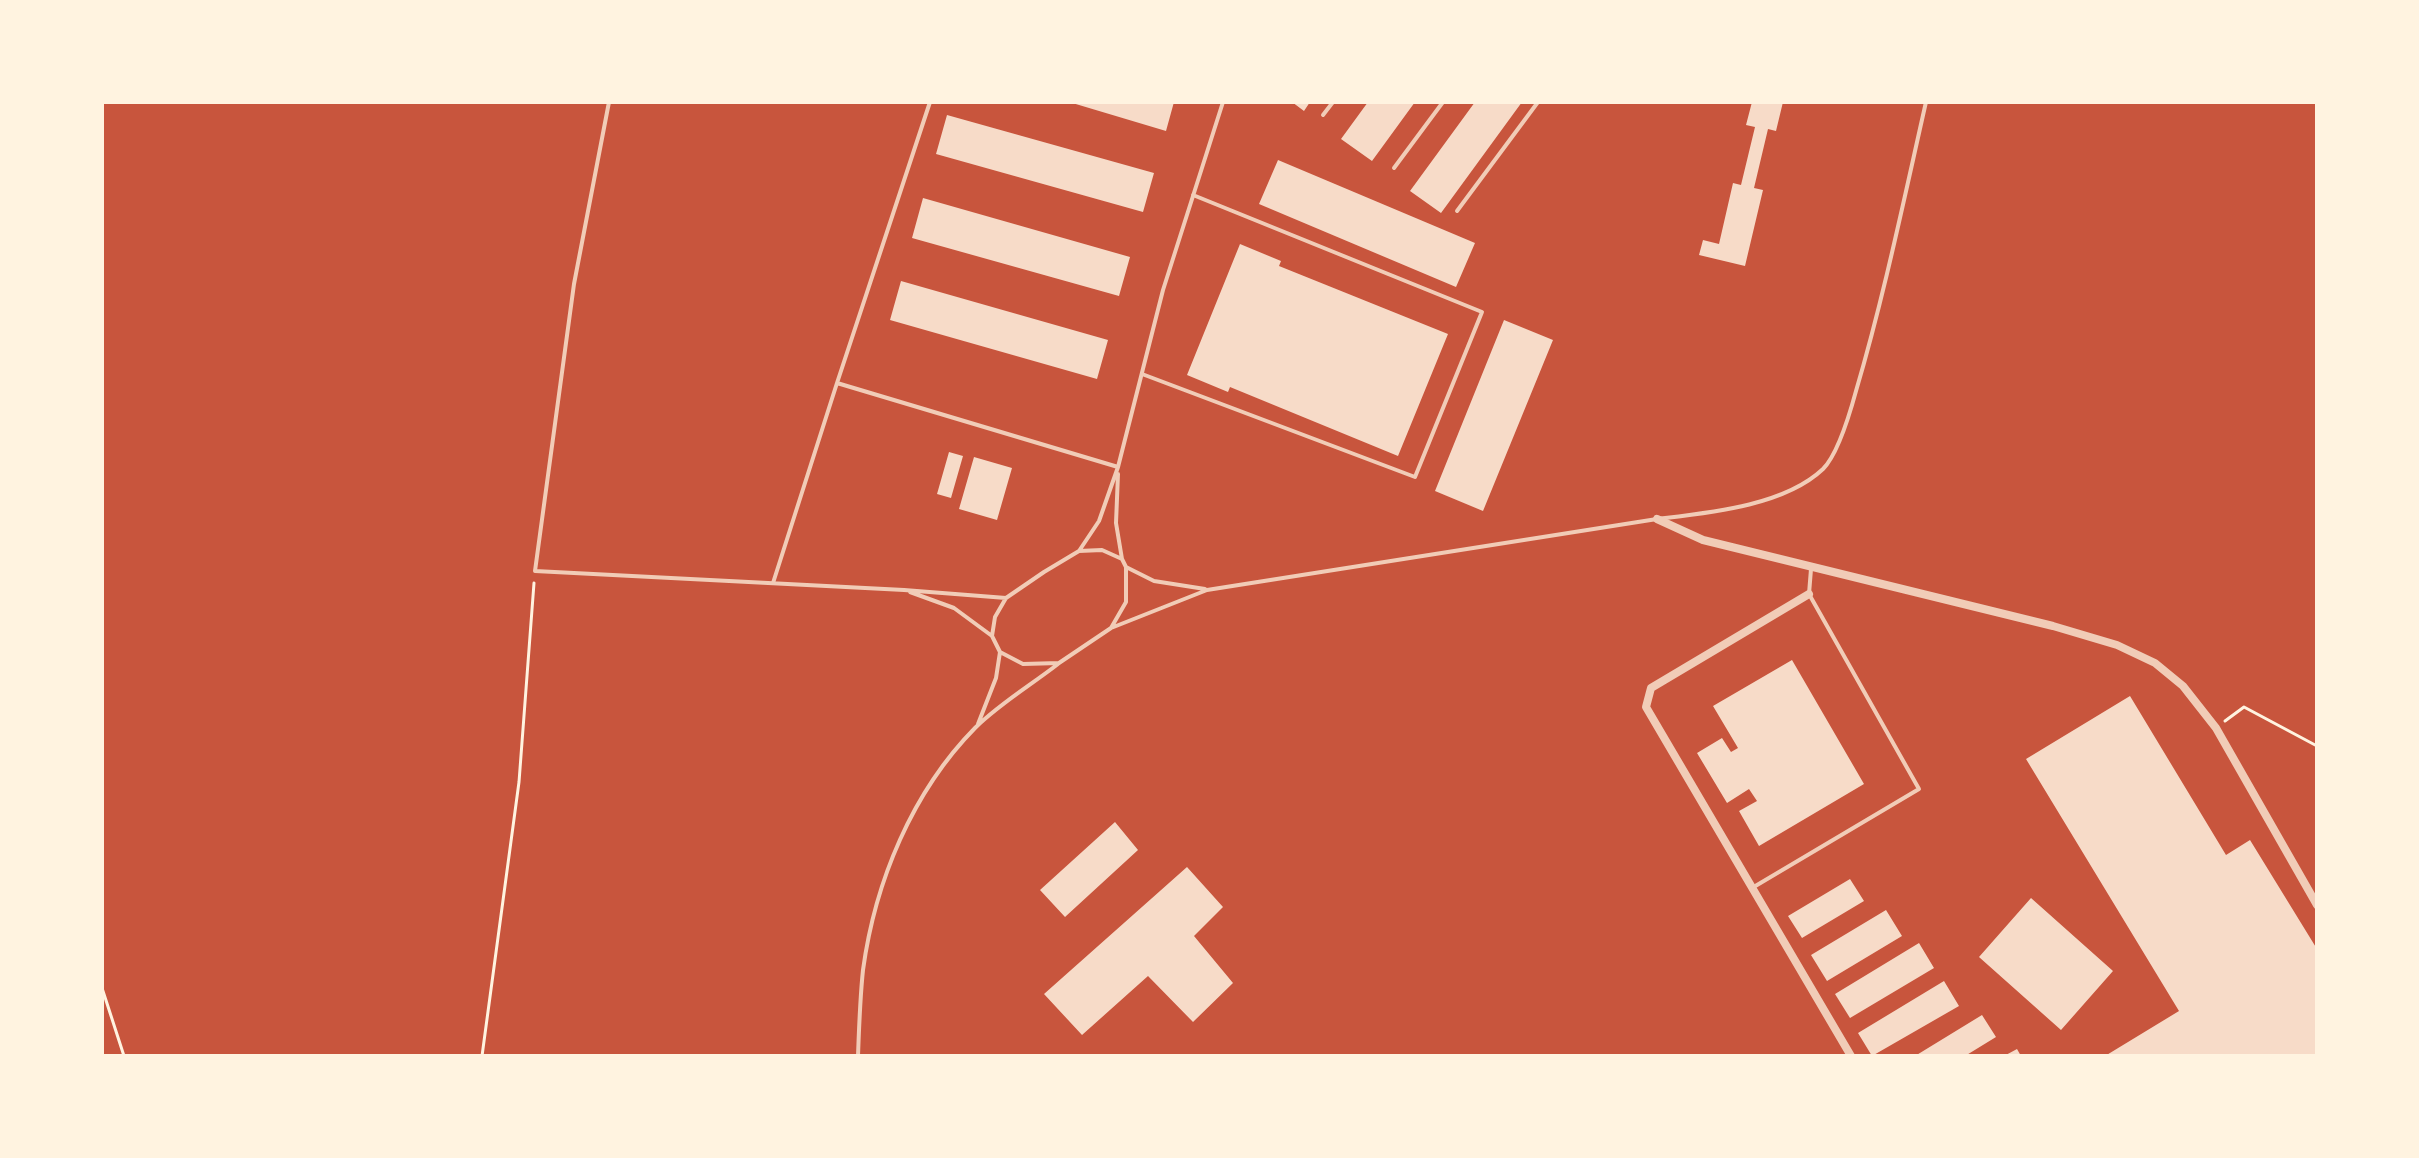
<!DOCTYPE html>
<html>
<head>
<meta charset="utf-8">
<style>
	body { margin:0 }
	#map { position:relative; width:2419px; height:1158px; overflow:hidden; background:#c8553d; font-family:Ubuntu,sans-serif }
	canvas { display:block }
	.frame { position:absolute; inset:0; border:104px solid #fff3e0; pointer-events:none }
</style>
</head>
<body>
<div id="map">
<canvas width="2419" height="1158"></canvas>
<div class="frame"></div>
</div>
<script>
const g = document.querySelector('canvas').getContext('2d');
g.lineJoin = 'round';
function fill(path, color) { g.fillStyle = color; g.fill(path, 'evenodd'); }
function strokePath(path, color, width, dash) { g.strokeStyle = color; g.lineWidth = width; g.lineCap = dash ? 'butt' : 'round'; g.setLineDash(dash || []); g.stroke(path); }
const building = new Path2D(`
	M1069,102H1174L1166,131Z
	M1292,102H1310L1304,111Z
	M1368,102H1415L1372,161L1341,139Z
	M1475,102H1522L1441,213L1410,191Z
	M1752,102H1783L1776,131L1768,129L1754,188L1763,190L1745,266L1699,255L1703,240L1719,244L1733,183L1741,185L1755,127L1746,125Z
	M947,115L1154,173L1143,212L936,154Z
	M1278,160L1475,243L1456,287L1259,204Z
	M923,198L1130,257L1119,296L912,238Z
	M1240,244L1281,261L1279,266L1448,334L1398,456L1230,387L1228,392L1187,375Z
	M901,281L1108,340L1097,379L890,320Z
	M1504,320L1553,340L1483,511L1435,491Z
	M949,452L963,456L951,498L937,494Z
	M974,457L1012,468L997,520L959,509Z
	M1792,660L1864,784L1759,846L1739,811L1757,801L1749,789L1727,803L1697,753L1722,738L1731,752L1738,748L1713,706Z
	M2130,696L2226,855L2250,840L2317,949V1056H2105L2179,1011L2026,759Z
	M1115,822L1138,850L1065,917L1040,890Z
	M1187,867L1223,907L1194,936L1233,983L1193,1022L1148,976L1082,1035L1044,994Z
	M1850,879L1864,901L1802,938L1788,916Z
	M2031,898L2113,971L2061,1030L1979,957Z
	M1886,910L1902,936L1827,981L1811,955Z
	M1919,943L1934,968L1850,1018L1835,994Z
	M1944,981L1959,1006L1872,1056L1858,1033Z
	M1982,1015L1996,1037L1965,1056H1915Z
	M2017,1049L2021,1056H2004Z`);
const path = new Path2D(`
	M2225,721L2244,707L2317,746
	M102,988L124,1056
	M482,1056L519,782L534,583`);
const service = new Path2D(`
	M609,102L574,284L535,571L904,590L1006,598
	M1323,115L1333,102
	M1394,168L1443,102
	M1457,211L1538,102
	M1142,374L1415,477L1482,312L1193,195
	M837,383L1118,467
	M1118,474L1116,523L1122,559
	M1079,551L1099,521L1118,467L1163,290L1223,102
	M1126,567L1154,581L1205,589
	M773,583L837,383L930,102
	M910,592L954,608L992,636
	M1111,628L1126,602V567L1122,559L1102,550L1079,551L1044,572L1006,598L995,617L992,636L1000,652L1023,664L1059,663L1111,628L1207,590L1657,519C1708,513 1784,506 1823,469C1838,454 1850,413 1856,391C1884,296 1904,199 1926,102
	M978,724L996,678L1000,652
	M1752,888L1919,789L1809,594L1811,569
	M858,1056C859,1028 860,998 863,970C875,882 912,792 975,728C999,704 1031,685 1058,664`);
const minor = new Path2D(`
	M1657,519L1703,540L2053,626L2117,645L2155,663L2183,686L2216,728L2317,905
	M1809,594L1651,688L1646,707L1851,1056`);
fill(building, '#f7dbc8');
strokePath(path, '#fff3e0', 3);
strokePath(service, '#f1ccb7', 4);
strokePath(minor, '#f1ccb7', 8);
</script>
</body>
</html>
